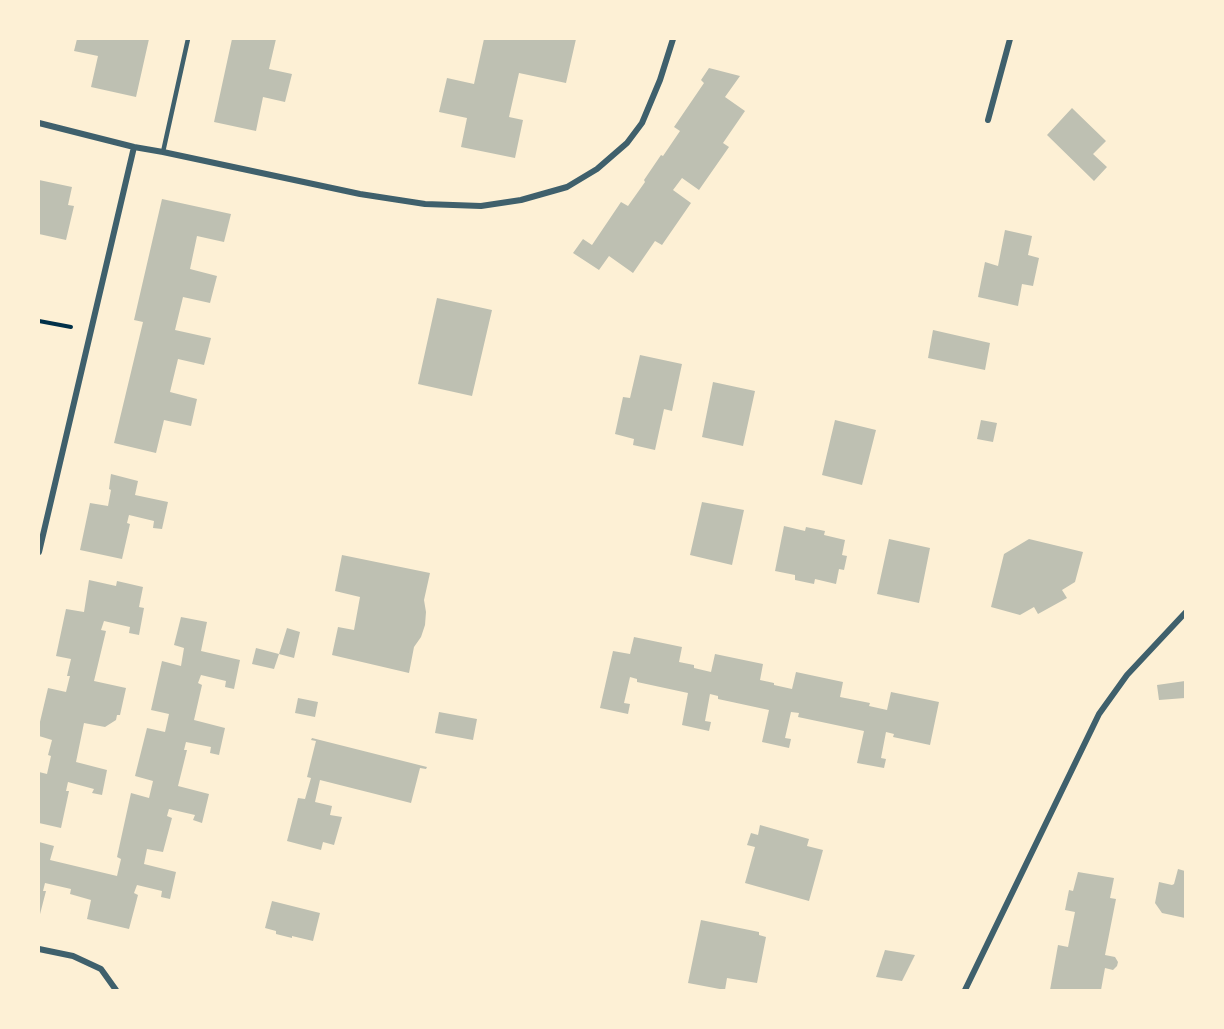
<!DOCTYPE html>
<html>
<head>
<meta charset="utf-8">
<style>
	body { margin:0 }
	#map { position:relative; width:1224px; height:1029px; overflow:hidden; background:#fdf0d5; font-family:"Asap Condensed",sans-serif }
	canvas { display:block }
	.frame { position:absolute; inset:0; border:40px solid #fdf0d5; pointer-events:none }
</style>
</head>
<body>
<div id="map">
<canvas width="1224" height="1029"></canvas>
<div class="frame"></div>
</div>
<script>
const g = document.querySelector('canvas').getContext('2d');
g.lineJoin = 'round';
function fill(path, color) { g.fillStyle = color; g.fill(path, 'evenodd'); }
function strokePath(path, color, width, dash) { g.strokeStyle = color; g.lineWidth = width; g.lineCap = dash ? 'butt' : 'round'; g.setLineDash(dash || []); g.stroke(path); }
const building = new Path2D(`
	M77,39H149L136,97L91,87L98,56L74,51Z
	M232,39H276L269,69L292,74L285,102L263,97L256,131L214,122Z
	M484,39H576L566,83L519,73L509,117L523,120L515,158L461,147L467,118L439,112L447,78L474,84Z
	M709,68L740,76L725,97L745,111L723,143L729,147L699,190L682,178L673,190L691,203L662,245L655,241L633,273L609,256L599,270L573,253L583,239L592,245L621,202L628,206L645,182L644,180L661,155L663,156L680,131L674,127L704,83L701,80Z
	M1072,108L1106,141L1093,154L1107,167L1094,181L1047,135Z
	M39,180L72,187L68,205L74,206L66,240L39,234Z
	M162,199L231,214L224,242L197,236L190,269L217,276L210,303L183,297L175,330L211,338L204,365L178,359L170,392L197,399L191,426L164,420L156,453L114,443L143,322L134,320Z
	M1005,230L1032,236L1028,255L1039,258L1033,286L1022,284L1018,306L978,297L985,262L998,266Z
	M437,298L492,310L472,396L418,384Z
	M933,330L990,343L985,370L928,358Z
	M640,355L682,364L672,411L664,409L655,450L633,445L634,439L615,434L623,397L630,398Z
	M713,382L755,391L743,446L702,437Z
	M835,420L876,430L862,485L822,475Z
	M981,420L997,423L993,442L977,439Z
	M111,474L138,481L135,495L168,502L162,529L153,528L154,521L129,515L127,523L130,524L122,559L80,550L90,503L108,506L111,490L109,489Z
	M702,502L744,510L732,565L690,555Z
	M784,526L805,531L806,527L825,531L824,535L845,540L842,555L847,556L844,570L839,569L836,584L815,579L814,584L795,580V575L775,571Z
	M889,539L930,548L919,603L877,594Z
	M1029,539L1083,552L1075,582L1062,590L1067,598L1038,614L1034,607L1020,615L991,607L1004,554Z
	M342,555L430,573L424,600L426,612L425,625L421,637L414,647L409,673L332,655L338,627L354,630L360,597L335,591Z
	M89,580L116,586L117,581L143,587L139,607L144,608L139,635L129,633L130,627L104,621L101,630L106,631L94,681L126,688L120,715H117L116,720L105,727L84,723L76,762L107,770L102,795L92,793L94,789L68,782L66,791H69L61,828L39,823V772L47,774L51,756L48,755L52,740L39,736V726L48,688L66,692L70,676H67L71,659L56,656L66,609L84,612Z
	M181,617L207,622L201,651L240,660L234,689L225,687L226,681L201,675L198,683L202,685L194,720L225,728L219,755L210,753L211,747L186,742L184,750H187L178,786L209,794L202,823L193,820L195,815L169,809L167,816L172,818L163,852L147,849L144,864L176,872L170,899L161,897L162,891L137,885L134,893L138,895L129,929L87,919L91,900L70,894L71,889L45,883L43,891H46L39,918V842L54,846L50,860L117,876L121,859L117,857L131,793L149,798L153,781L135,776L147,728L165,732L169,714L151,710L162,661L181,666L184,648L174,645Z
	M287,628L300,632L294,658L279,654Z
	M634,637L682,647L679,662L694,665V668L711,672L715,654L763,664L760,680L774,683V685L792,689L796,672L843,682L840,697L870,703L869,706L887,710L891,692L939,702L930,745L893,737L894,734L886,732L881,758L886,759L884,768L857,763L864,731L798,717L799,713L791,712L785,738L791,739L789,748L762,742L769,710L718,699V696L710,694L705,721L711,722L709,731L682,725L688,693L637,682V679L630,677L624,703L630,704L628,714L600,708L613,651L630,654Z
	M256,648L279,654L274,669L252,664Z
	M1185,681V698L1159,700L1157,685Z
	M298,698L318,702L315,717L295,713Z
	M439,712L477,719L473,740L435,733Z
	M312,738L427,767L426,769L420,768L411,803L320,780L315,802L332,806L330,815L342,817L334,845L323,842L321,850L287,841L298,798L305,799L311,778L307,777L316,741L311,740Z
	M760,825L809,839L807,846L823,850L809,901L745,883L755,847L747,845L751,833L758,835Z
	M1178,869L1185,871V918L1162,913L1155,903L1159,882L1172,885L1174,884Z
	M1078,872L1114,878L1110,898L1116,899L1105,955L1115,957L1118,962L1117,966L1113,970L1105,968L1101,990H1050L1058,945L1068,947L1075,912L1065,910L1069,890L1073,891Z
	M272,901L320,913L313,941L292,936V938L276,934V931L265,928Z
	M701,920L759,932V935L766,937L757,983L727,978L725,990L688,983Z
	M885,950L915,955L902,981L876,977Z`);
const path = new Path2D(`
	M39,321L71,327`);
const service = new Path2D(`
	M163,152L188,39`);
const minor = new Path2D(`
	M988,120L1010,39
	M39,123L134,147L163,152L360,194L425,204L481,206L521,200L567,187L597,169L627,143L642,123L660,80L673,39
	M39,552L134,147
	M39,949L73,956L101,969L116,990
	M965,990L1099,714L1127,675L1185,613`);
fill(building, '#bec0b2');
strokePath(path, '#003049', 4);
strokePath(service, '#3f606c', 4.5);
strokePath(minor, '#3f606c', 6);
</script>
</body>
</html>
